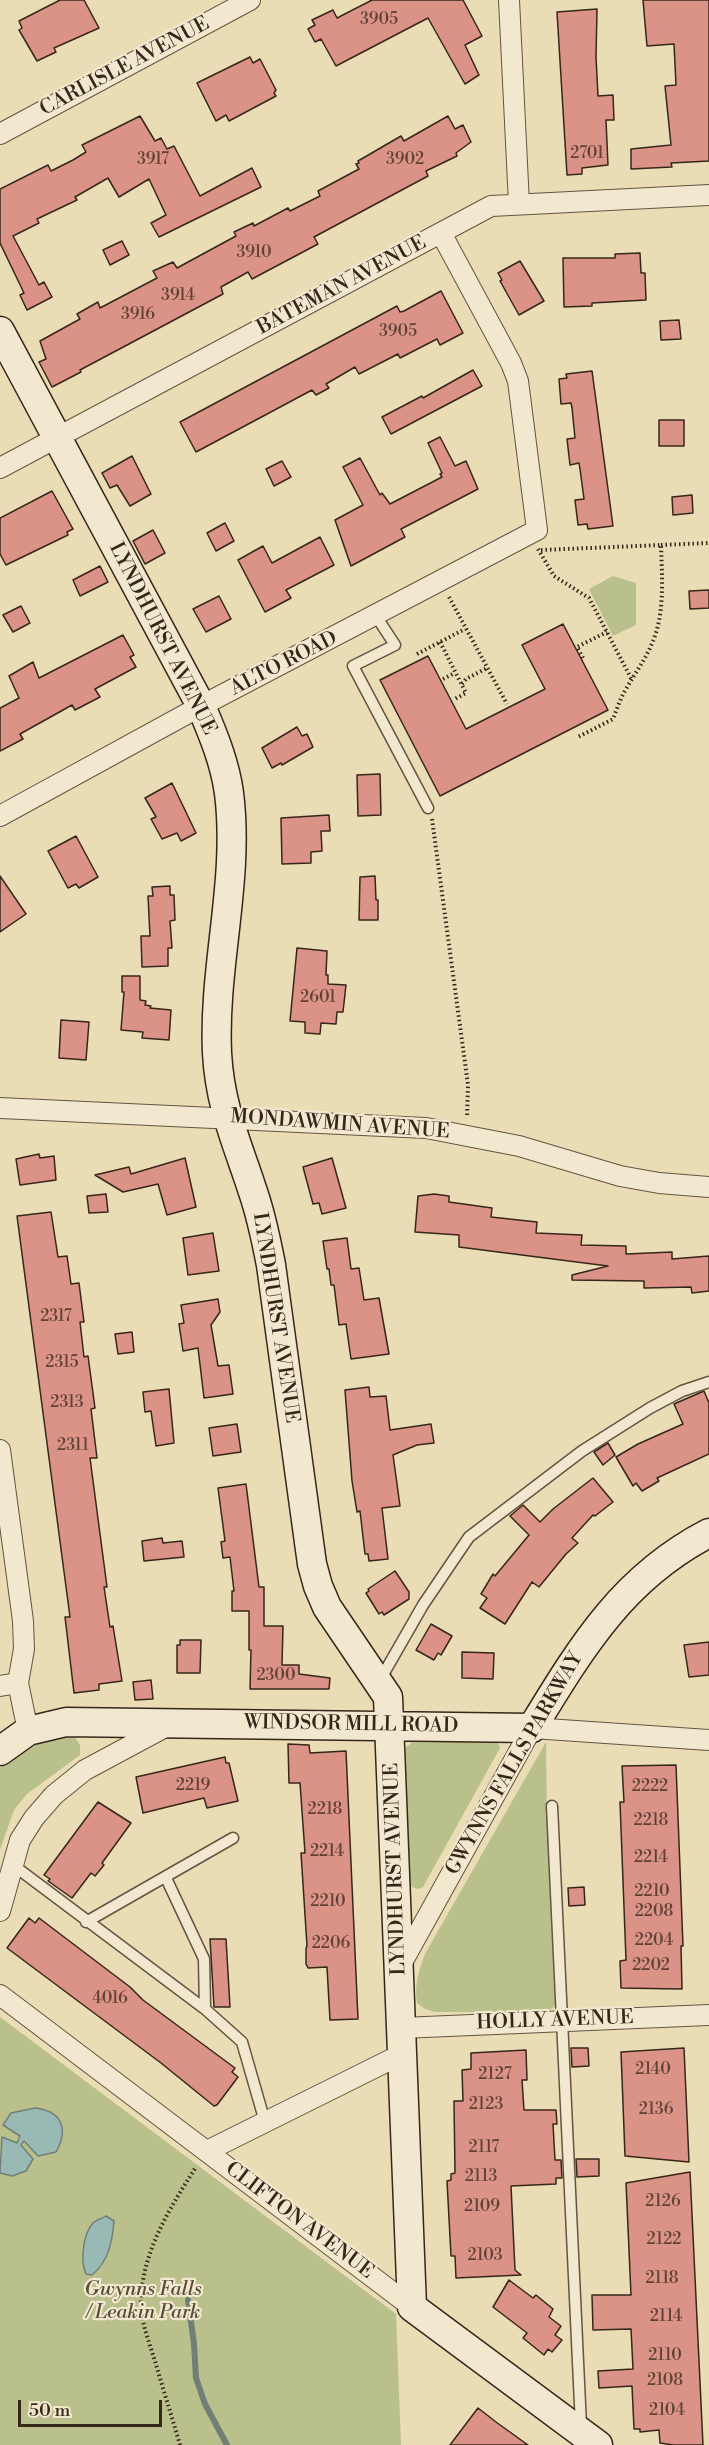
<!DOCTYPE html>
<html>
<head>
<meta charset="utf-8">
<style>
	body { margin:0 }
	#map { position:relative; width:709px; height:2445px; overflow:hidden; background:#eadcb5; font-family:"Libre Bodoni",serif }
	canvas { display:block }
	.scale { position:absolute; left:18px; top:2400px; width:144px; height:27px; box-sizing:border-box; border:3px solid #37261a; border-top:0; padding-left:8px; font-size:18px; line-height:21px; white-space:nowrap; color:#37261a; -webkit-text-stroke:4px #f1e8cf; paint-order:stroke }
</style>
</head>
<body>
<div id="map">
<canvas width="709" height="2445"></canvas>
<div class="scale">50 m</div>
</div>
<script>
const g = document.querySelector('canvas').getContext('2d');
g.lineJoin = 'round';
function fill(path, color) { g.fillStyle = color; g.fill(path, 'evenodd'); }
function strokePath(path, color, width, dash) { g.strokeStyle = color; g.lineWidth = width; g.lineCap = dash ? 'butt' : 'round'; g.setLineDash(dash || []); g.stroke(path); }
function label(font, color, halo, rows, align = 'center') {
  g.font = font + ' "Libre Bodoni",serif'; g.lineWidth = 4.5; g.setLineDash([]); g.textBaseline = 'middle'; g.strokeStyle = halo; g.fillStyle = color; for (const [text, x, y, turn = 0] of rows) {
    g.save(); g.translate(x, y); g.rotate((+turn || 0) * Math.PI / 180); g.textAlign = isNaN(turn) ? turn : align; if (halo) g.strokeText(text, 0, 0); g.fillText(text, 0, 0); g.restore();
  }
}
const green = new Path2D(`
	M613,576L636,583V625L613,636L589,589Z
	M67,1736L75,1737L80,1745V1755L27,1794L14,1810L0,1850V1768L31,1743Z
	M415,1740L491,1741L498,1743L500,1748L423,1887L419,1889L412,1887L410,1884L404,1762L405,1748Z
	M546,1742L547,1828L556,2004L553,2008L543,2012H435L425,2009L417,2003C414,1984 419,1969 426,1952Z
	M0,2017L396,2314L401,2445H0Z`);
const water = new Path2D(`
	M35,2108C62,2111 69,2129 56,2152L38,2156L24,2141L21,2145L33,2159L26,2171L12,2176L0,2173L2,2137L17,2143L20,2136L3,2125L11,2113Z
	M106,2216L114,2221C112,2242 109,2261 92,2275L86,2274C80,2261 83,2234 93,2223C96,2220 103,2218 106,2216Z`);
const stream = new Path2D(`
	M188,2300L194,2344L196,2378L205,2404L227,2445`);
const building = new Path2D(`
	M60,0H84L99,28L54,48L56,52L37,61L19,30L22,28L19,21Z
	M372,0H463L482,36L465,45L479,75L465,84L428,18L336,66L321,39L315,42L308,29L315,25L312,20L333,10L337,18Z
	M643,0H709V161L671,163L672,167L631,169V149L671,145L665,86L676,85L674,44L647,46Z
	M597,9L596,57L598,96L613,95L614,120H606L608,165L582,168V174L567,175L557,12Z
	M250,57L253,63L260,59L276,90L274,93L276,96L229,121L226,115L216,121L197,83Z
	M140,116L155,141L161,138L167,149L174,146L200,196L252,168L261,187L159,237L151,223L166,215L149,179L119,197L108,178L75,197L77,200L37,219L39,223L13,236L39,285L44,282L52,297L27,310L20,295L24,293L0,243V189L48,165L51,171L73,160L86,152L82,145Z
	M448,116L455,129L463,125L471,142L456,153L457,156L426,171L428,176L314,237L318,244L252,279L248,272L221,287L223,294L80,370L81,372L52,387L39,362L46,359L40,341L80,319L77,314L98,302L100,308L157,278L153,271L173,262L177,268L236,236L234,232L253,223L254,226L288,208L290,211L320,196L318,191L359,169L356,164L359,163L358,161L401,136L404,141Z
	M122,241L129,255L110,265L103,250Z
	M640,253L641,273H645L646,300L592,303V306L564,307L563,258H615V254Z
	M520,261L544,301L519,315L500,281L502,280L498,273Z
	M441,291L463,333L440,345L437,339L400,358L398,354L359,374L355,367L326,384L329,388L316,395L312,390L196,452L180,422L397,306L400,312L404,311Z
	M679,320L681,339L661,340L660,321Z
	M473,370L482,386L391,434L382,417L422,396L423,398Z
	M592,371L613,526L588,529L587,524L578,525L575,500L584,499L580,469L579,463L570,465L567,439L575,438L572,408L571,403L561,404L559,379L567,378L566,374Z
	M659,420H684V446H659Z
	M440,437L455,466L466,461L478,489L401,529L405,537L351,566L335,520L363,505L343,467L360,458L380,495L382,493L390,504L442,477L440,474L442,473L428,443Z
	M132,456L151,494L130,506L117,485L110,488L102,473Z
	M282,461L291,477L274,486L266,469Z
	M52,491L73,529L67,532L68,535L6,565L0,554V518Z
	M692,495L693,513L673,515L672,497Z
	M225,523L234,541L216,551L207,533Z
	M153,530L165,553L145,564L133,541Z
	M320,537L334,565L286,590L291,598L265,612L238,560L263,546L272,563Z
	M100,566L108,582L80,596L73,580Z
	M709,590V608L690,609L689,591Z
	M219,596L231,619L206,632L193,609Z
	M21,606L30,623L13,632L3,615Z
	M563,624L608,710L440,796L380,680L428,656L466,729L545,689L522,645Z
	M123,635L134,655L130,657L136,667L95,689L100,697L75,710L72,705L20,734L23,739L0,751V708L19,698L9,676L33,662L39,678Z
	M297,727L302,736L307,734L313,747L282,765L281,763L272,768L262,748Z
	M380,774L381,815L358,816L357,775Z
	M172,783L196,833L181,841L177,833L162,839L151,819L156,817L145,798Z
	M329,815L330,831H321L322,851L311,852V863L282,864L281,818Z
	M76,836L98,877L79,888L76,884L68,888L48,851Z
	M0,876L26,914L0,932Z
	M375,876L376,900H378V920H359L360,877Z
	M170,886V895H174L175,920L170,921L172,948H168V966L142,967L141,936H150L148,896H153L152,887Z
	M297,948L327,951L326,975H328V984L346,985L343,1012H337L336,1024L321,1023L320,1034L305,1033V1022L290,1021Z
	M122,976H140V1000L146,1001L145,1005L151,1006L150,1008L171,1010L169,1040L142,1038L143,1032L121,1030L124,992H122Z
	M61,1020L89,1022L86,1060L59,1058Z
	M39,1154L40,1158L54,1156L56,1180L20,1185L16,1159Z
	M185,1158L196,1207L167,1215L158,1184L123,1192L95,1175L129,1167L131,1174Z
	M332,1158L346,1208L322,1214L319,1203L313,1204L303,1167Z
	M106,1194L108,1212L89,1213L87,1196Z
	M434,1194L449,1196V1202L492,1208L491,1217L537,1222L536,1233L582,1235L581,1245L626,1246V1254L672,1252V1259L709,1256V1291L692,1293L691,1287L644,1288V1281L572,1280V1275L608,1266L459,1247V1235L415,1232L418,1196Z
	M51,1212L58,1257L67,1256L71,1284L79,1283L84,1322H80L84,1357L88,1356L95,1408L91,1409L97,1458H90L107,1587H104L110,1627L113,1626L122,1681L99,1684V1690L74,1693L65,1617H70L17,1216Z
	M213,1233L219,1271L188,1275L183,1238Z
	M347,1238L351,1269L359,1268L364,1300L379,1298L389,1354L351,1359L346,1324L339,1325L334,1285H331L329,1269H327L323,1241Z
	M218,1299L220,1312L211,1325L218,1366L229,1365L233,1394L204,1398L198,1348L183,1351L179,1324L184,1323L181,1305Z
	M132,1332L134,1352L118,1354L115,1334Z
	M369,1387L370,1397L386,1396L390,1430L431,1424L434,1443L417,1445L393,1455L400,1506L382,1508L388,1559L369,1561L368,1554H365L360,1511L357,1512L352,1481L345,1390Z
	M169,1389L174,1443L156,1446L151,1411L145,1412L143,1392Z
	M704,1391L709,1403V1454L657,1478L659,1481L642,1491L636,1483L633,1486L616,1457L638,1444L683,1424L674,1404Z
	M237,1424L241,1452L213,1456L209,1428Z
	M608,1443L615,1455L603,1465L594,1452Z
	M593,1478L613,1502L595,1516L593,1515L572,1538L578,1543L566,1554L539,1587L532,1582L505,1624L480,1608L487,1598L481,1594L493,1574L495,1576L529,1535L510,1516L523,1505L540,1522L553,1509Z
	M246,1484L259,1587H264V1626H283L282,1665H299V1674L330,1678L329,1689H250L251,1650H249V1611H232V1591H234L230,1557L223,1558L221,1542L225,1541L218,1488Z
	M162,1538L163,1543L182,1541L184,1557L144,1561L142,1541Z
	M395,1571L409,1592V1599L384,1615L382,1612L379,1614L366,1593L369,1591L368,1589Z
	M431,1624L452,1636L441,1655L438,1653L434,1660L416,1650Z
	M180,1640H201L200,1673H177V1645H180Z
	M709,1642V1675L689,1677L684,1645Z
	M462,1652L494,1653L493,1679L462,1678Z
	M151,1680L153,1699L135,1700L133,1682Z
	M288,1744L309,1745L310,1753L346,1751L358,2019L330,2020L327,1967L308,1968L306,1964V1948L307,1946L301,1853H305L300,1783H289Z
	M225,1757L226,1763H229L238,1801L207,1808L204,1798L143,1813L136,1777Z
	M676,1765L683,1946H681L682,1989L621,1988L620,1961L626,1960L620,1802H624L622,1766Z
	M98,1802L131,1823L102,1863L104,1865L95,1876L91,1873L72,1898L48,1881L50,1879L44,1875Z
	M584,1887L585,1905L569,1906L568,1888Z
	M29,1918L35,1923L39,1918L130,1987L143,2000L235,2068L232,2072L238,2077L217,2105L214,2106L161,2063L7,1948Z
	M210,1939H226L230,2007H214Z
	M571,2048H588L589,2066L572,2067Z
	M684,2048L689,2162L625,2156L621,2052Z
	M526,2050L527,2080H522L524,2110H556L557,2124H553L555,2160H561L562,2178H556V2184L511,2186L515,2270L521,2275L456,2278L455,2256H451L447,2181L451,2180V2174L455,2173L454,2101H463L462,2070L471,2069V2053Z
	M576,2159H599V2176L577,2177Z
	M690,2172L703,2445H673L660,2443L659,2430L640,2432V2429H634L632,2386L599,2388L598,2371L633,2369L631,2329L593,2330L592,2295H631L626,2183Z
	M509,2280L533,2298L536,2295L553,2309L549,2317L561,2326L555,2335L562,2340L552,2352L548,2349L544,2355L523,2338L527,2333L493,2307Z
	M478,2408L496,2422L528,2445H450Z`);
const path = new Path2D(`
	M661,545L709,543
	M538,549L554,576L589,598L632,680
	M541,550L661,545C662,576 665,612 653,641C646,659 635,673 626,689C620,699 617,709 613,719L578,737
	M449,597L507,704
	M440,642L466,693L453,700
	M417,654L465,629
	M583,658L577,647L607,632
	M443,679L455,673
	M462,684L466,679L487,668
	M432,819L468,1085L467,1118
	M180,2445C172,2417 163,2389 155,2361C149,2342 141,2322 141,2302C142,2251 170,2208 196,2167`);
const lane = new Path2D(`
	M376,616L395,645L353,666L428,808
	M380,1680L423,1605L469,1537L582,1451L650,1408L682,1391L709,1382
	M552,1806L581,2426
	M13,1865L205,2009L242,2042L265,2122
	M166,1878L204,1959L205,2009
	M86,1922L233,1838`);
const street = new Path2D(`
	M509,0L519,204
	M0,134L250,0
	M0,468L491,206L709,195
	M0,816L201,706L537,530L518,381L511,363L441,233
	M0,1108L426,1128L519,1146L620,1176L659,1183L709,1187
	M0,1450L23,1621L24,1649L18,1683L28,1731
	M0,1686L18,1683
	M0,1911L20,1840L34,1818L54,1795L85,1770L169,1725
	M399,1968L532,1728L709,1740
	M0,1995L412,2307
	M401,2028L709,2015
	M207,2151L402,2054`);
const secondary = new Path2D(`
	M0,331L201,706C213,734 225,763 229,793C240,880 213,966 217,1053C220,1106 236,1140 252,1189C261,1214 266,1239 271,1265L312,1564L318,1586L327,1607L388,1697L412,2307L598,2445
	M0,1751L28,1731L66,1722L532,1728C581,1648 622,1578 709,1533`);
const numberNames = [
	["3905",379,20],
	["2701",587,154],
	["3917",153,160],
	["3902",405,160],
	["3910",254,253],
	["3914",178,296],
	["3916",138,315],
	["3905",398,332],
	["2601",318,998],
	["2317",56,1317],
	["2315",62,1363],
	["2313",67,1403],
	["2311",73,1446],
	["2300",276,1676],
	["2219",193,1786],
	["2222",650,1787],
	["2218",325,1810],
	["2218",651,1821],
	["2214",327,1852],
	["2214",651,1858],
	["2210",652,1892],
	["2210",328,1902],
	["2208",654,1912],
	["2204",654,1941],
	["2206",331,1944],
	["2202",651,1966],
	["4016",110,1999],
	["2140",653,2070],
	["2127",495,2075],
	["2123",486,2105],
	["2136",656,2110],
	["2117",484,2148],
	["2113",481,2177],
	["2126",663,2202],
	["2109",482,2207],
	["2122",664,2240],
	["2103",485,2256],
	["2118",662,2279],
	["2114",666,2317],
	["2110",665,2356],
	["2108",665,2381],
	["2104",667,2411]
];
const streetNames = [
	["CARLISLE AVENUE",125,67,-28],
	["BATEMAN AVENUE",342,286,-28],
	["LYNDHURST AVENUE",162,639,63],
	["ALTO ROAD",284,664,-27],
	["MONDAWMIN AVENUE",340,1125,4],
	["LYNDHURST AVENUE",275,1318,81],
	["WINDSOR MILL ROAD",351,1725,1],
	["GWYNNS FALLS PARKWAY",515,1764,-60],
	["LYNDHURST AVENUE",396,1869,-92],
	["HOLLY AVENUE",555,2021,-2],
	["CLIFTON AVENUE",299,2221,37]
];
const parkNames = [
	["Gwynns Falls",143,2290],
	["/ Leakin Park",143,2313]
];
fill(green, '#b9c08c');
fill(water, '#99bab4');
strokePath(water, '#727f76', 1.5);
strokePath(stream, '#727f76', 6);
fill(building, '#db9287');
strokePath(building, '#37261a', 1.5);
strokePath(lane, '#645441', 13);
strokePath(street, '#645441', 22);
strokePath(secondary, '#37261a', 31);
strokePath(path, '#37261a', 4, [1.5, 3]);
strokePath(lane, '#f1e8cf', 10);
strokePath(street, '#f1e8cf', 20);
strokePath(secondary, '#f1e8cf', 28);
label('16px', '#604135', null, numberNames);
label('20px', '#37261a', '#f1e8cf', streetNames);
label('italic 20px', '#584c36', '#f1e8cf', parkNames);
</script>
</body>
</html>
